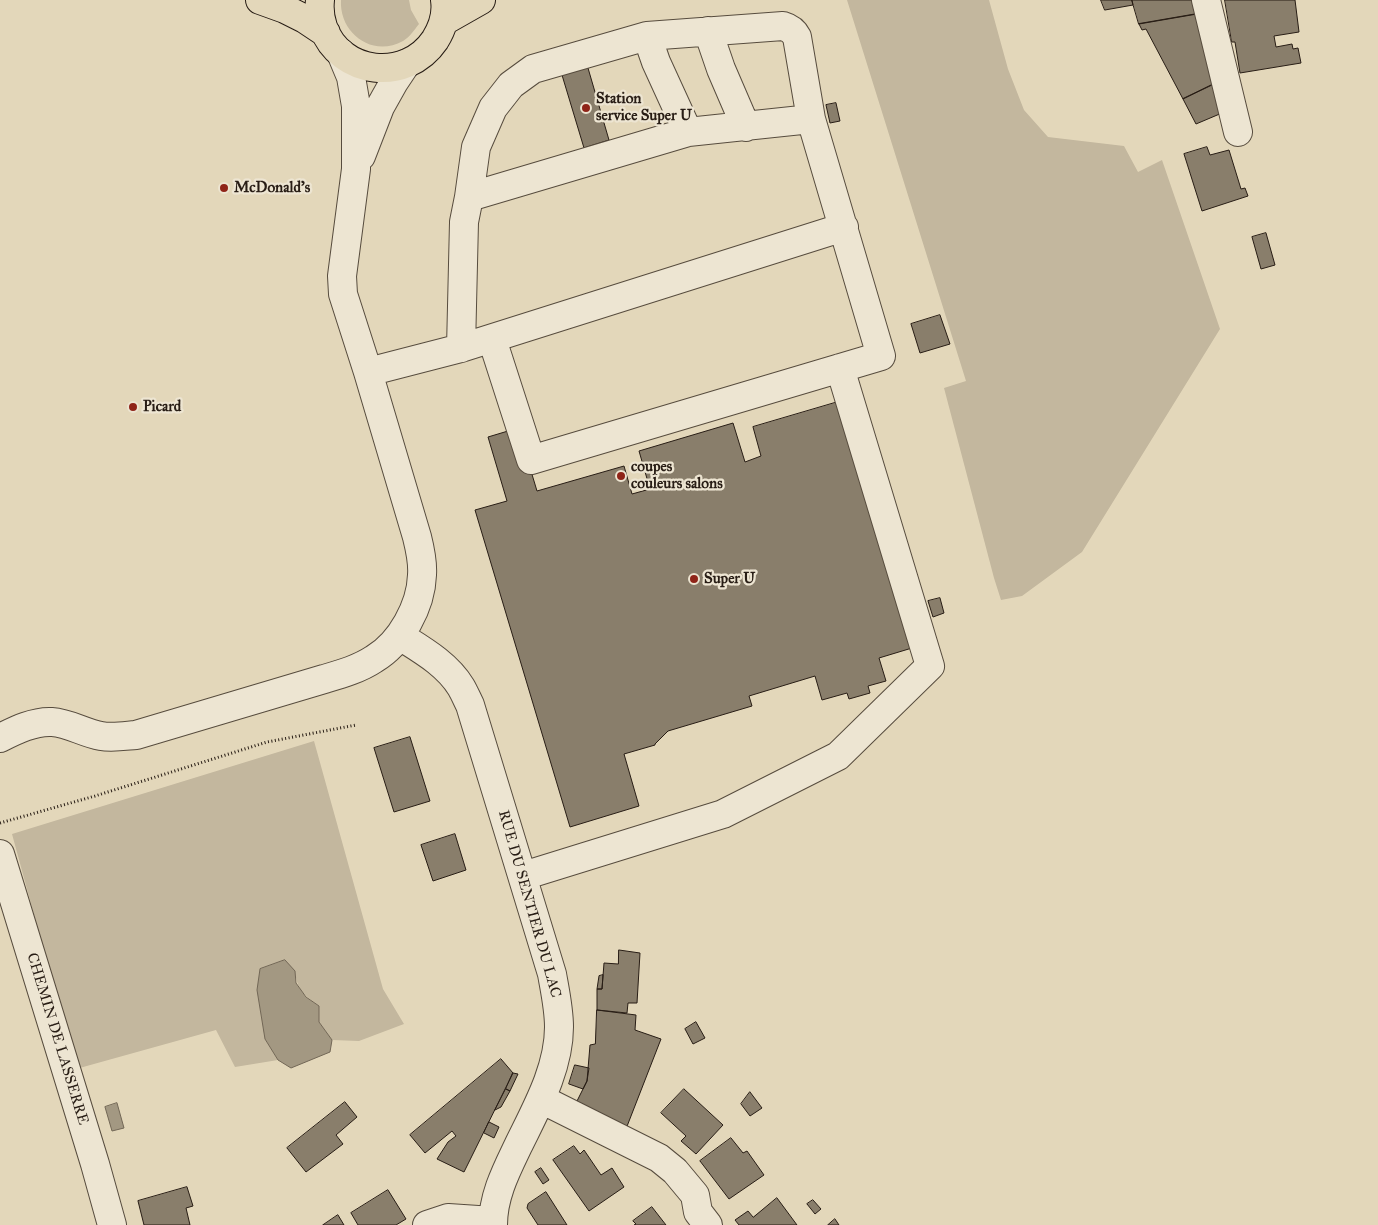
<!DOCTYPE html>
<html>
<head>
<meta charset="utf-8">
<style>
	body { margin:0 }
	canvas { display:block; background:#e3d7ba }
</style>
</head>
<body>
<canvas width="1378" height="1225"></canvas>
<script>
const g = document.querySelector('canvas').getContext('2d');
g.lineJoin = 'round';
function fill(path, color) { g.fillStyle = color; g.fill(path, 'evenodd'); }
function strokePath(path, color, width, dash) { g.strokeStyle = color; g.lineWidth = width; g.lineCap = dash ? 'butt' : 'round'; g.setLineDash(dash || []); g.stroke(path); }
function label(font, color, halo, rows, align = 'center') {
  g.font = font + ' "IM FELL Great Primer",serif'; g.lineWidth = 4.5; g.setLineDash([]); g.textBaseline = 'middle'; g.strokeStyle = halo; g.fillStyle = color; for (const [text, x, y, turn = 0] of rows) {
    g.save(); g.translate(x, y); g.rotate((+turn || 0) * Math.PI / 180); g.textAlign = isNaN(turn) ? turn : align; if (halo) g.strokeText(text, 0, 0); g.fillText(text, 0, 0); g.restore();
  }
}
const green = new Path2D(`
	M341,0H409L411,10L419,24C414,30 410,37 403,41C372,58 339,33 341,0Z
	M847,0H989L1008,69L1024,110L1048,137L1124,146L1138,172L1162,160L1220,329L1082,552L1022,596L1001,600L994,578L944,388L966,381Z
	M314,741L383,989L404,1024L359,1041L332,1040L319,1022V1006C304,995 297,990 295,971L265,1039L278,1060L235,1067L216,1030L76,1069L12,834Z`);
const water = new Path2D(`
	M285,960L295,971L296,983L306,997L319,1006V1022L332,1040L330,1052L291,1068L278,1060L265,1039L257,990L260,969Z
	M117,1103L124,1128L112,1131L105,1107Z`);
const building = new Path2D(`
	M1101,0H1132L1133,5L1105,10Z
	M1132,0H1193L1197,14L1139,24Z
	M1225,0H1295L1299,32L1274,36L1276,47L1292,44L1293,49L1298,48L1301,63L1240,73L1235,42H1232Z
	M1197,14L1214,84L1183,99L1146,29L1142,30L1139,24Z
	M588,68L609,140L584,148L562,75Z
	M1214,84L1222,113L1196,124L1183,99Z
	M836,103L840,121L830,123L826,105Z
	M1207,147L1210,155L1229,150L1241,189L1245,188L1248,196L1202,211L1184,154Z
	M1266,233L1275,265L1261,269L1252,237Z
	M940,315L950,344L920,353L911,324Z
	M838,402L912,648L879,658L886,681L868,686L870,693L849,699L847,693L822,700L815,676L749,696L752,706L668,731L655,744V745L624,754L639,806L570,827L475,510L507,501L488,437L518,428L537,491L624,466L632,494L650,489L639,451L733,423L745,462L761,456L753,427Z
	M940,598L944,613L933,617L928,601Z
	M410,737L430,801L394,812L374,748Z
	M455,834L466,870L433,881L421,845Z
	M619,950L640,953L637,1003H628L627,1013L597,1010V989H602L604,963L618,964Z
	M603,975L602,989H597L599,976Z
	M597,1010L636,1015L635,1030L661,1039L624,1134L573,1109L587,1081L590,1045L595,1044Z
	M696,1022L705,1038L693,1044L685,1029Z
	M501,1059L513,1073L464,1172L437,1159L448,1142L456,1136L452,1131L425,1153L410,1135Z
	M575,1065L589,1068L587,1081L583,1089L569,1084Z
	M513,1073L518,1074L510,1091L506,1089Z
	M506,1089L510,1091L501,1107L495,1110Z
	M684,1089L723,1125L696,1154L681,1141L686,1136L661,1113Z
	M750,1092L762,1108L750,1116L741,1104Z
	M345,1102L357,1117L336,1135L343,1144L306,1172L287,1148Z
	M489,1122L499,1127L494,1138L484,1133Z
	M731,1138L743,1153L747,1151L764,1175L729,1199L700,1161Z
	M574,1146L580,1154L584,1150L601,1175L612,1168L624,1187L589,1211L553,1160Z
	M541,1168L549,1180L543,1184L535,1172Z
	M187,1187L193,1206L186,1208L190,1225H144L138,1201Z
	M388,1190L406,1219L396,1225H358L351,1213Z
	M546,1192L567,1225H538L527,1208L528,1204Z
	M777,1198L797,1225H739L735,1220L748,1211L753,1217Z
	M813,1200L821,1209L815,1214L807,1204Z
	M652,1207L666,1225H634L636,1224L633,1221Z
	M338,1215L344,1225H323Z
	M835,1219L839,1225H828Z`);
const path = new Path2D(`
	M0,823L95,796L267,742L356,725`);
const minor = new Path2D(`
	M1206,0L1238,132
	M708,31L721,69L746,127
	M647,36L783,26C790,28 794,31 797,37L811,119
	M361,156L380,107L394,82L406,64
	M469,197L476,147L493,108L511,85L533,69L647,36L656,62L688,132
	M461,348L464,222L469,197L688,132L811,119L881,356L531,460L492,339
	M368,372L461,348L844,227
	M400,636C422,650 447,664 461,687C464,692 467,699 470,705L552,974C555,991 559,1009 559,1027C559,1069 536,1109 518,1146C506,1171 493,1196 493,1225
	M0,738C16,730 34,721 52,722C69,723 84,733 101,736C112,738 124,736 136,735L324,679C341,674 359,669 374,659C401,643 421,606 422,575C423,562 420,549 417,537L368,372L343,294L342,276L356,169V106L351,77L341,53
	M0,854L95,1164L112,1225
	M523,876L723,814L838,756L930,666L840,368
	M541,1099L659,1158L675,1171L695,1195L698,1212L708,1225
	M427,1225L448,1218L493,1221`);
const major = new Path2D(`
	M260,0L285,9L305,19L326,33
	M320,0C319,9 320,18 323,27C340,75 406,83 435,40C442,29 447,14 445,0
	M444,21L481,0`);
const markers = [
	[586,108,5,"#8f2418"],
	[224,188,5,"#8f2418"],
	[133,407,5,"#8f2418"],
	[621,476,5,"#8f2418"],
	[694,579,5,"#8f2418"]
];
const poiNames = [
	["Station",596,99],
	["service Super U",596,116],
	["McDonald's",234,188],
	["Picard",143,407],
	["coupes",631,467],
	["couleurs salons",631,484],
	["Super U",704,579]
];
const streetNames = [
	["RUE DU SENTIER DU LAC",529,904,74],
	["CHEMIN DE LASSERRE",57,1039,73]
];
fill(green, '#c3b79e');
fill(water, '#a39882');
strokePath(water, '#726756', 1);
fill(building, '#897e6b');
strokePath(building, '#281d15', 1);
strokePath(minor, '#574c3e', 30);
strokePath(major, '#281d15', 30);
strokePath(path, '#281d15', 3, [1, 2.5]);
strokePath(minor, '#ede5d2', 28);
strokePath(major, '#e3d7ba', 28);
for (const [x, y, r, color] of markers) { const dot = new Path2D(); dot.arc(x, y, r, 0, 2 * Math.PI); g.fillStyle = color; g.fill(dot); strokePath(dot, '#ede5d2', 2); }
label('bold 15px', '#281d15', '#ede5d2', poiNames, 'left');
label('15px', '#281d15', '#ede5d2', streetNames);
</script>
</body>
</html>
